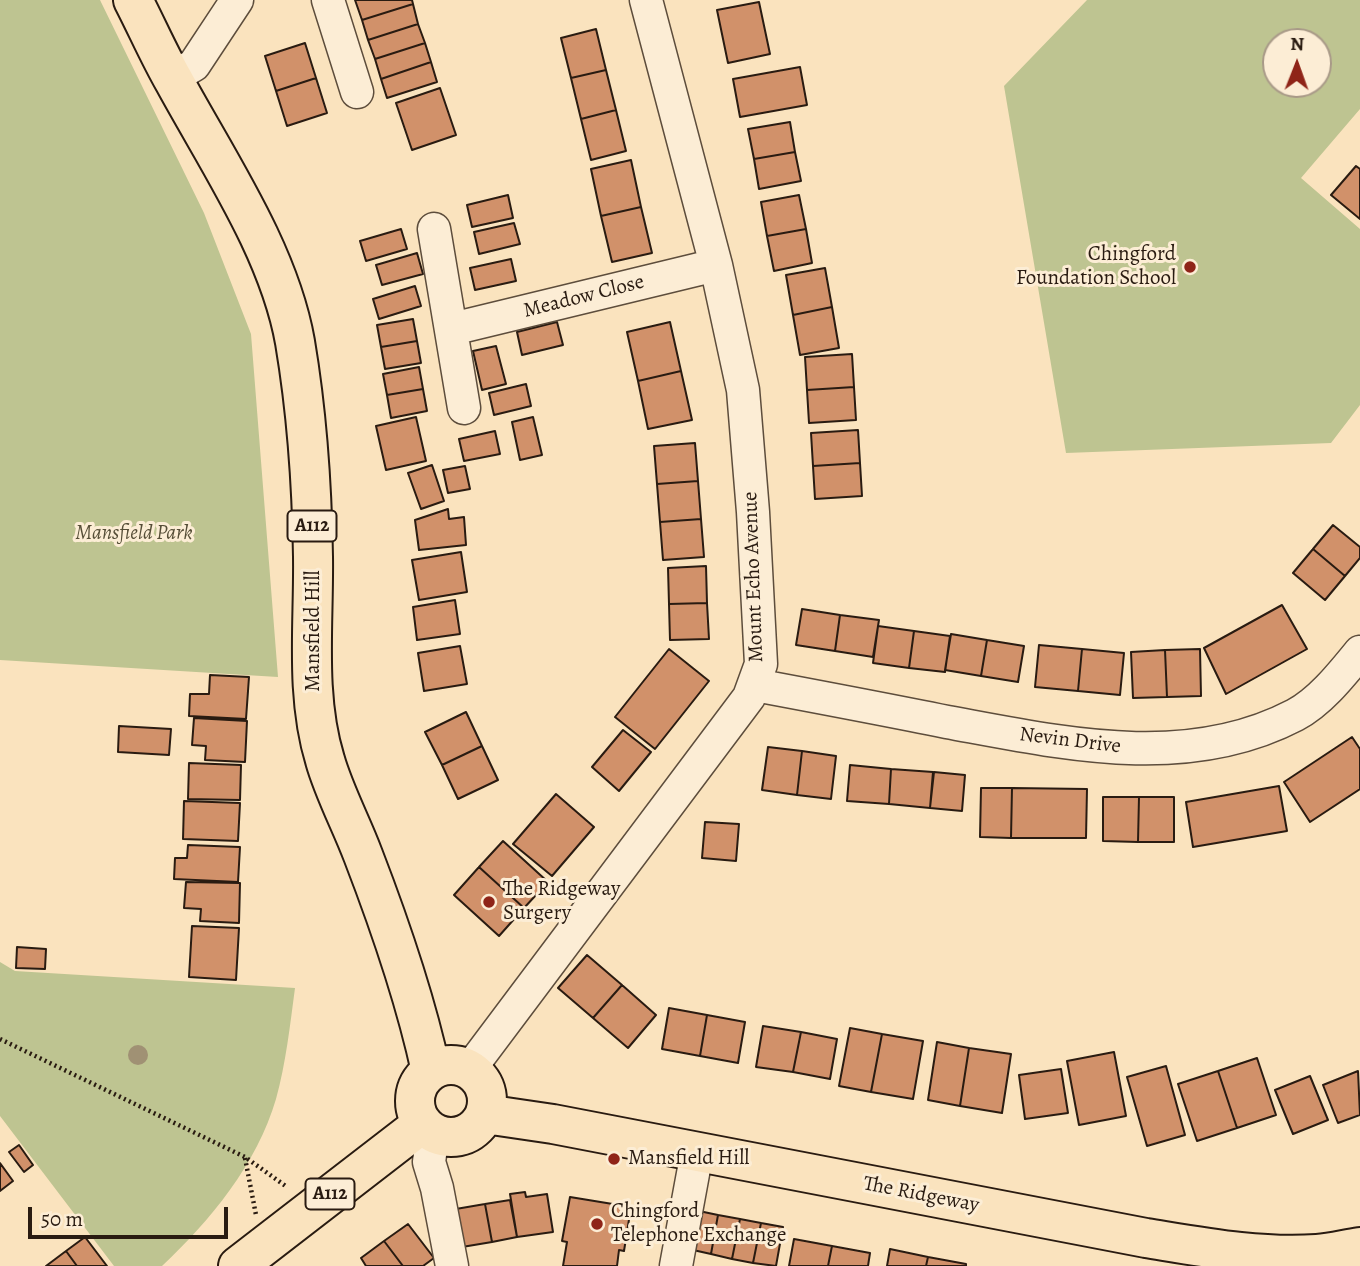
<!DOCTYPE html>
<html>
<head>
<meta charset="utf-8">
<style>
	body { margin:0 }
	#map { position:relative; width:1360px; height:1266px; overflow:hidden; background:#fae3be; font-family:Alegreya,serif }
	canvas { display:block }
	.north { position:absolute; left:1262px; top:28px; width:70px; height:70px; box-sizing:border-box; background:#fcedd5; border:2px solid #a89987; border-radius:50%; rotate:1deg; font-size:19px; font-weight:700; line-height:28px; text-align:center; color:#291b11 }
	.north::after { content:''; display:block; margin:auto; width:24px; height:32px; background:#8f2418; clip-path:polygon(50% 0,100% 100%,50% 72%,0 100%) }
	.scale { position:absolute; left:28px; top:1207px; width:200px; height:32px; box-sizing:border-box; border:4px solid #291b11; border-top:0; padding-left:9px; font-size:21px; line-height:24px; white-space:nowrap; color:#291b11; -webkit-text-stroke:5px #fcedd5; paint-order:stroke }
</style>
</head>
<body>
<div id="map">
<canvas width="1360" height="1266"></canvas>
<div class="north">N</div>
<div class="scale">50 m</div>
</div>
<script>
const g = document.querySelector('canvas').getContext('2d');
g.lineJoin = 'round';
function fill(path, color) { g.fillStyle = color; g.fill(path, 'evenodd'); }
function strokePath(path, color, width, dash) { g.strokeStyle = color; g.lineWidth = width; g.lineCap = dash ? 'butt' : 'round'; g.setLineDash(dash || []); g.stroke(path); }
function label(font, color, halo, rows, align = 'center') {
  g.font = font + ' Alegreya,serif'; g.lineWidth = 6; g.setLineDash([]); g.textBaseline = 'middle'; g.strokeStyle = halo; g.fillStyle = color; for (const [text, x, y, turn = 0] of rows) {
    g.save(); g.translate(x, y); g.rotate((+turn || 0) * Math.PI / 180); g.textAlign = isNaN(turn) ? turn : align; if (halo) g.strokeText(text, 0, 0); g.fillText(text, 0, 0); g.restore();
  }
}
const green = new Path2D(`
	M0,0H100L204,213L251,334L278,677L0,660Z
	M1087,0H1360V109L1301,178L1360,229V405L1331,443L1066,453L1004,86ZM1318,42V84H1276V42Z
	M0,962L15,971L295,988C290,1025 286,1063 276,1099C257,1164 210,1221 162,1266H114L0,1116Z`);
const building = new Path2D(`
	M355,0H412L413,4L362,20Z
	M759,2L770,54L728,63L717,10Z
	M413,4L418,24L368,40L362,20Z
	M418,24L425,43L375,59L368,40Z
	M596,29L606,70L571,78L561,38Z
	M305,43L316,78L276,91L265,56Z
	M425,43L431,62L381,79L375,59Z
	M431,62L437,82L387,98L381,79Z
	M800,67L807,105L740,117L733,79Z
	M606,70L616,110L581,119L571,78Z
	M316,78L327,113L287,126L276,91Z
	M440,88L456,135L412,150L396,103Z
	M616,110L626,151L591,160L581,119Z
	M790,122L795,152L754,159L748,129Z
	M795,152L801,181L759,189L754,159Z
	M631,160L641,207L601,216L591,169Z
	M1356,166L1360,169V219L1331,195Z
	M508,195L513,218L472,227L467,205Z
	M799,195L806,229L767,236L761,202Z
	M641,207L652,253L612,262L601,216Z
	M514,223L520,244L479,254L474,232Z
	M401,229L407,249L366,261L360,241Z
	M806,229L812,263L774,271L767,236Z
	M417,253L423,274L382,285L376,265Z
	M511,259L516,281L475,290L470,268Z
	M825,268L832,307L793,315L786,275Z
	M415,286L421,306L379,319L373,299Z
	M832,307L839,348L800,355L793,315Z
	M413,319L417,341L381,347L377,325Z
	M557,322L563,345L522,355L517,332Z
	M670,322L681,371L638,381L627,332Z
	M417,341L421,363L385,369L381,347Z
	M496,346L506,384L482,390L473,351Z
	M852,354L854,387L807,390L805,357Z
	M419,367L423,389L387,395L383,374Z
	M681,371L692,420L648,429L638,381Z
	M526,384L531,406L494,415L489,393Z
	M854,387L856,420L809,423L807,390Z
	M423,389L427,411L391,418L387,395Z
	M416,417L426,461L386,470L376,426Z
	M533,417L542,455L520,460L512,422Z
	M858,430L860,463L813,466L811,433Z
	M495,431L500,454L464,461L459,439Z
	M695,443L698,481L657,484L654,446Z
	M860,463L862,496L815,499L813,466Z
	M432,465L444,501L421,509L408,473Z
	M465,466L470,489L448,493L443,470Z
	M698,481L701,519L660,522L657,484Z
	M448,509L449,519L464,517L466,545L419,550L415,520Z
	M701,519L704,557L663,560L660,522Z
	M1333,525L1360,547V558L1345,576L1313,549Z
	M1313,549L1345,576L1325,600L1293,573Z
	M461,552L467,592L419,600L412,560Z
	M706,566L707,603L669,604L668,568Z
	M455,600L460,634L417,640L413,607Z
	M707,603L709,639L670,640L669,604Z
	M1282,605L1307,649L1226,694L1204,648Z
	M802,609L840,615L835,651L796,645Z
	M840,615L879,620L873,657L835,651Z
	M878,626L914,631L909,668L873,663Z
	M914,631L950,636L945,672L909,668Z
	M951,634L987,640L981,676L945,670Z
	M987,640L1024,646L1018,682L981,676Z
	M1039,645L1082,649L1078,691L1035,687Z
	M460,646L467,684L424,691L418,653Z
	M669,649L709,681L655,749L615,717Z
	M1082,649L1124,653L1120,695L1078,691Z
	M1200,649L1201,696L1167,697L1165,650Z
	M1165,650L1167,697L1133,698L1131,652Z
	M210,675L249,677L246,719L189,716L190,694H209Z
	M466,712L482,746L442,765L425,732Z
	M194,718L247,721L245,762L205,760L206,746L192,745Z
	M119,726L171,729L169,755L118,752Z
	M623,730L651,752L619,791L592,767Z
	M1352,737L1360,749V789L1310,822L1284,782Z
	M482,746L498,780L458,799L442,765Z
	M768,747L802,751L797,795L762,790Z
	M802,751L836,756L831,799L797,795Z
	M189,763L241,765L240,800L188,799Z
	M850,765L891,769L889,804L847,801Z
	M891,769L933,772L930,808L889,804Z
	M934,772L965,775L962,811L930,808Z
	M1279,786L1287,831L1193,847L1186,802Z
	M981,788H1012L1011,838L980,837Z
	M1012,788L1087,789L1086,838H1011Z
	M556,794L594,827L552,876L513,844Z
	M1103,797H1139L1138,842L1103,841Z
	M1139,797H1174V842H1138Z
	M184,801L240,803L238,841L183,839Z
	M705,822L739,824L736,861L702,858Z
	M503,841L548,882L524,908L479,867Z
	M188,845L240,847L238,882L174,879L175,858H187Z
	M479,867L524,908L499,936L454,895Z
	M186,882L240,883L239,923L200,921L201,909L184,908Z
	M192,926L239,928L236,980L189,977Z
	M17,947L46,949L45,969L16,968Z
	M587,955L622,985L593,1018L558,988Z
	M622,985L656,1015L628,1048L593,1018Z
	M669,1008L707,1015L700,1056L662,1049Z
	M707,1015L745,1022L738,1063L700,1056Z
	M763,1026L801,1032L793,1072L756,1067Z
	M850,1028L882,1034L871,1092L839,1086Z
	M801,1032L837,1039L830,1079L793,1072Z
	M882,1034L923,1041L913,1099L871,1092Z
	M937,1042L969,1048L960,1106L928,1100Z
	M969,1048L1011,1054L1002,1113L960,1106Z
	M1114,1052L1126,1116L1079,1125L1067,1061Z
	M1257,1058L1276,1115L1237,1128L1218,1071Z
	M1166,1066L1185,1135L1147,1146L1127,1077Z
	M1061,1069L1068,1113L1025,1119L1019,1075Z
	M1218,1071L1237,1128L1197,1141L1178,1084Z
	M1358,1071L1360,1115L1338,1123L1323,1085Z
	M1310,1076L1328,1120L1293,1134L1275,1090Z
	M19,1145L33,1165L24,1172L9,1152Z
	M0,1163L13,1181L0,1191Z
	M525,1192L526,1197L547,1194L553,1232L517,1237L510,1194Z
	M570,1197L631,1207L624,1251L619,1250L617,1266H563L567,1242L562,1241Z
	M510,1200L517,1237L492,1242L485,1204Z
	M485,1204L492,1242L456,1248L450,1210Z
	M699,1211L718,1215L711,1254L693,1250Z
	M718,1215L740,1219L732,1259L711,1254Z
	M740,1219L761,1223L753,1263L732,1259Z
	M761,1223L783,1227L776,1266L753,1263Z
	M408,1224L434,1258L423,1266H403L384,1241Z
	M85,1237L107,1266H77L66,1251Z
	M794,1239L832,1246L828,1266H789Z
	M384,1241L403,1266H366L361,1258Z
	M832,1246L870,1253L868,1266H828Z
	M890,1249L928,1257L926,1266H887Z
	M66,1251L77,1266H46Z
	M928,1257L966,1264V1266H926Z`);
const path = new Path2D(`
	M0,1039L245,1157L287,1187
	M245,1158L256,1215`);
const minor = new Path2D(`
	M328,0L357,92
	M172,78L194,65L237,0
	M434,229L464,408
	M452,329L716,265
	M755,685C819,697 883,709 947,722C1062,743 1186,772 1295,715C1320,702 1342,674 1360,652
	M469,1070L749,697L761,664L753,512L743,390L716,265L646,0
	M433,1133L429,1162L437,1188L452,1266
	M676,1266L697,1152`);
const major = new Path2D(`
	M133,0C147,27 159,55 174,81C218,162 279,251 295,342C307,413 312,485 313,557C314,624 305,695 325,760C334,792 351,823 363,855C390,925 415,997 431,1071
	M415 1101a36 36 0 1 1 72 0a36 36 0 1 1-72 0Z
	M485,1114L553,1124L1146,1238C1202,1247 1259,1258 1317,1254C1332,1253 1346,1249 1360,1247
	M238,1266L422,1124`);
const trees = [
	[138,1055]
];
const markers = [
	[1190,267,7,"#8f2418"],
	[489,902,7,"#8f2418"],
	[614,1159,7,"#8f2418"],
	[597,1224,7,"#8f2418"]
];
const shields = [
	[312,526,49],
	[330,1194,49]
];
const shieldNames = [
	["A112",312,526],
	["A112",330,1194]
];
const poiNames = [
	["Chingford",1176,255,"right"],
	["Foundation School",1176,279,"right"],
	["The Ridgeway",503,890],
	["Surgery",503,914],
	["Mansfield Hill",628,1159],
	["Chingford",611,1212],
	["Telephone Exchange",611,1236]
];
const streetNames = [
	["Meadow Close",584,297,-14],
	["Mount Echo Avenue",754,577,-92],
	["Mansfield Hill",314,631,-90],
	["Nevin Drive",1070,741,7],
	["The Ridgeway",921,1195,11]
];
const parkNames = [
	["Mansfield Park",134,534]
];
fill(green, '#bec491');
fill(building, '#d1916a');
strokePath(building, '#291b11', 2);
strokePath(minor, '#5d4d3c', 35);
strokePath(major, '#291b11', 42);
strokePath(path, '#291b11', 4.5, [2, 3.5]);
strokePath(minor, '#fcedd5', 32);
strokePath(major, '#fae3be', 38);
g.fillStyle = '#a09174';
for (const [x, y] of trees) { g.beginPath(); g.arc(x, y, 10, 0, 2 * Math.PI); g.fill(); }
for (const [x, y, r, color] of markers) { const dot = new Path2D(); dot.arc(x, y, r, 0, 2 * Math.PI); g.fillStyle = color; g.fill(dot); strokePath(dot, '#fcedd5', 2.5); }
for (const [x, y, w] of shields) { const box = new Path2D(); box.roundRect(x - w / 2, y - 15.5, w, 31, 5); g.fillStyle = '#fcedd5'; g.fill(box); strokePath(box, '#291b11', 2); }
label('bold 19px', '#291b11', null, shieldNames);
label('21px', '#291b11', '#fcedd5', poiNames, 'left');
label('21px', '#291b11', '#fcedd5', streetNames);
label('italic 21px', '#564e37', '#fcedd5', parkNames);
</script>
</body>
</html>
